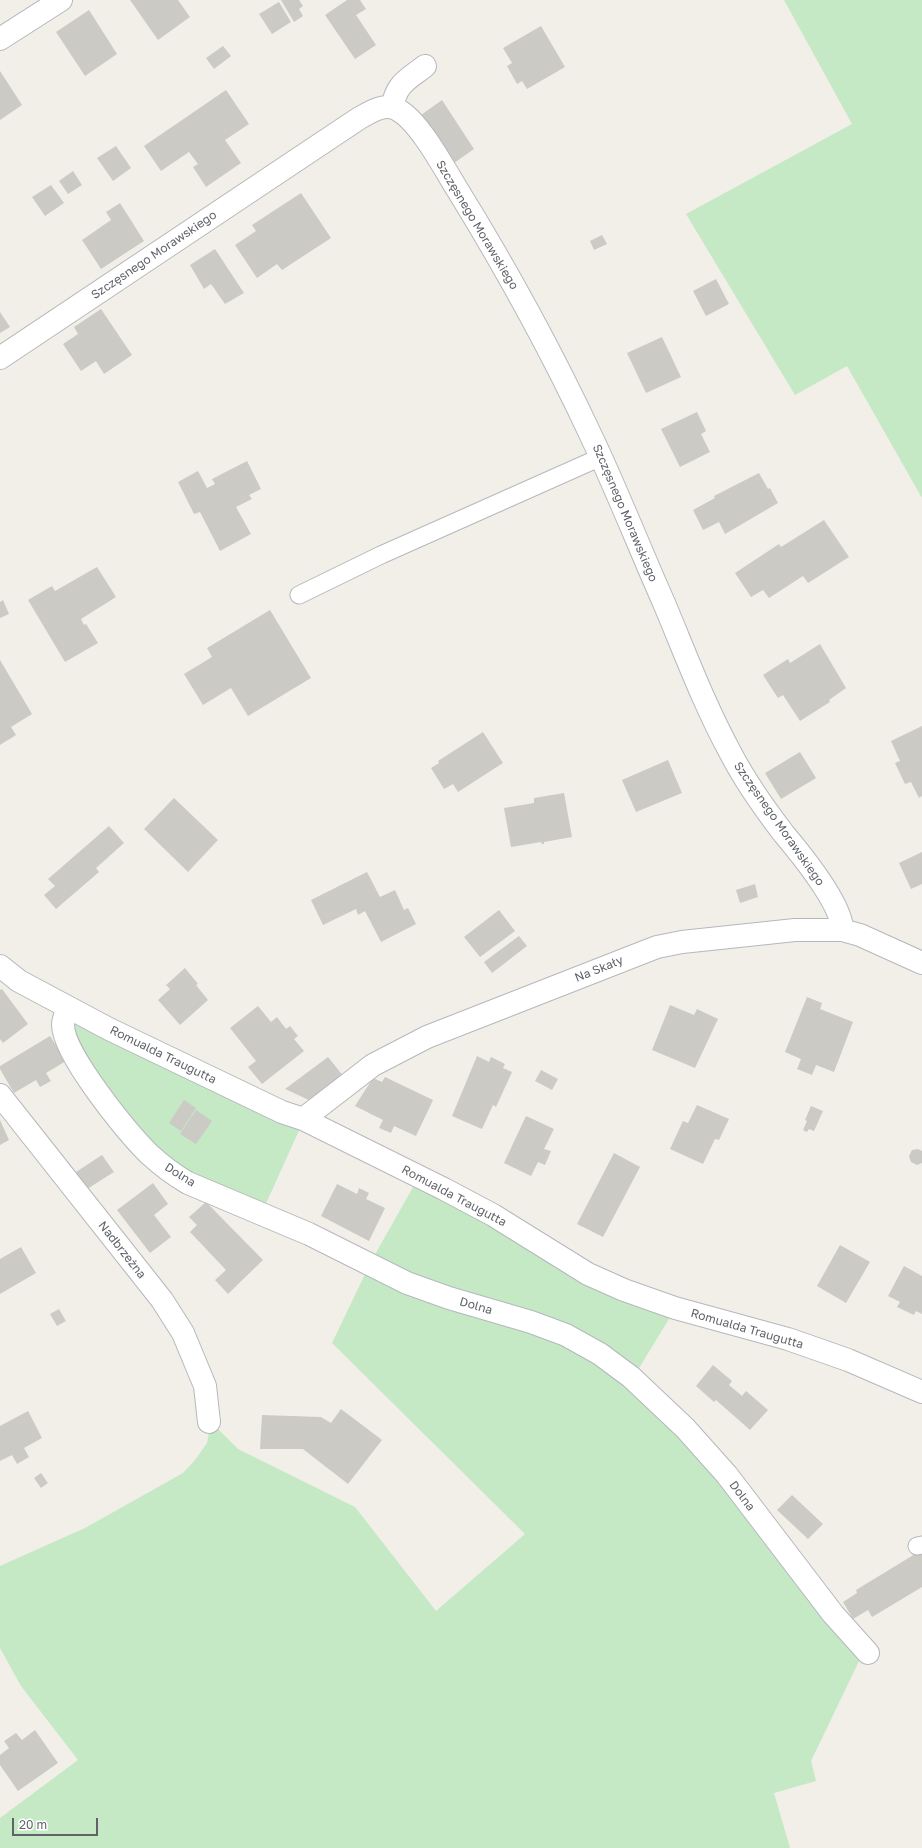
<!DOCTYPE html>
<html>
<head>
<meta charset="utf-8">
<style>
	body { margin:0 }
	#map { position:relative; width:922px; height:1848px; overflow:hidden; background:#f1efe8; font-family:"Golos Text",sans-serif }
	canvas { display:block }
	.scale { position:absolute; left:12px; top:1818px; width:86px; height:18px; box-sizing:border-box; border:2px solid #5f6368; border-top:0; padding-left:5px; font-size:12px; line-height:14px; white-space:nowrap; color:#5f6368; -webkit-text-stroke:3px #fff; paint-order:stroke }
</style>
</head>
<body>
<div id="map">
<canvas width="922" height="1848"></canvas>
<div class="scale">20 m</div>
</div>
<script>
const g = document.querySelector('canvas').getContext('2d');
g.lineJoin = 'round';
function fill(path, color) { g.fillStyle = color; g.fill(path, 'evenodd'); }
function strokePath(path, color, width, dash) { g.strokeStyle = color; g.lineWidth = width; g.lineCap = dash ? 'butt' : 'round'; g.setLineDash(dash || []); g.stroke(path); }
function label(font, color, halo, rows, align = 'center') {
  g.font = font + ' "Golos Text",sans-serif'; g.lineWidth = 3; g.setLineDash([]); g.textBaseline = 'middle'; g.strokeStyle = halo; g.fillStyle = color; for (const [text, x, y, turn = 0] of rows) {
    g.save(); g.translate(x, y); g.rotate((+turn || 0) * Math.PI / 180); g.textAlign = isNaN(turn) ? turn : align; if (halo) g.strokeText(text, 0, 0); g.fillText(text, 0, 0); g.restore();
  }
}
const green = new Path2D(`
	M784,0H922V498L847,366L795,395L686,214L852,124Z
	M75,1016L301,1126L264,1208L189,1178L130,1123L70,1034Z
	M416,1182L672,1314L636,1373L500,1308L373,1258Z
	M367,1270L564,1340L627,1383L721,1480L861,1657L811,1761L816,1781L774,1793L790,1848H0V1818L78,1760L21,1686L0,1648V1566L85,1528L183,1473L195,1460L207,1443L214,1407L219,1430L238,1449L355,1507L436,1611L525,1534L332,1343Z`);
const building = new Path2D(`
	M130,0H178L190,17L158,40Z
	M281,0H299L303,6L299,9L303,16L294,22Z
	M347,0H360L366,9L356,15L376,45L355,59L325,15Z
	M279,2L291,22L272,34L259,14Z
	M89,10L117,54L85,76L56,32Z
	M541,26L565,67L527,89L522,81L517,84L507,66L512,63L503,48Z
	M223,46L231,56L214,69L206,58Z
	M0,71L22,105L0,120Z
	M226,90L249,124L225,140L241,163L206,187L193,167L198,164L189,152L161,171L144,146Z
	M442,100L474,149L454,163L421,115Z
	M116,146L131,168L113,181L97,158Z
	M73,171L82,185L68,194L59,181Z
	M51,185L64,203L45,216L32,197Z
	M301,193L331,238L282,270L277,264L257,278L235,245L256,231L252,225Z
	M120,203L144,241L101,269L82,240L111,220L106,212Z
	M602,235L607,244L594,250L590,241Z
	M215,249L244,293L225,304L211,284L204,289L190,265Z
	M716,279L729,304L706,316L693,291Z
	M101,309L132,355L104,374L96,361L81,371L63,344L78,334L74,327Z
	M0,312L10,327L0,333Z
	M662,337L681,377L646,393L627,353Z
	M697,412L706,431L701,434L710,452L680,467L661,429Z
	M247,461L261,489L249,495L252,499L236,507L251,534L220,551L200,512L194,514L178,482L198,471L207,488L215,484L212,479Z
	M759,473L768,489L770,488L778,503L725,534L719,522L703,530L693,510L715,498L714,496Z
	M824,520L849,557L808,583L803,576L769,598L763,590L751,597L735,573L779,544L781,547Z
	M97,567L116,597L81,619L84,625L86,624L98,643L65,662L28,600L52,586L55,591Z
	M3,600L9,614L0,618V602Z
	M270,610L311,678L248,716L231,688L203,705L184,674L212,657L207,648Z
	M820,644L846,688L829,700L830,702L800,721L783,695L778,698L763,675L788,659L790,663Z
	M0,660L32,714L11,727L16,735L0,745Z
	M922,726V796L919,798L911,782L905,784L895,763L900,761L891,741Z
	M483,732L503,763L458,792L453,784L444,789L431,768L439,763L438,761Z
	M800,752L816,778L781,799L765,773Z
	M668,760L682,793L636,812L622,780Z
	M564,793L572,837L544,842V844H542L541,842L511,847L504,808L534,803V798Z
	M174,798L218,840L188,872L144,829Z
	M109,826L124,843L96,868L99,872L56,909L44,895L55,886L48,879Z
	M922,852V884L911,889L899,863Z
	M367,872L380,897L395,890L404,910L408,908L416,924L381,942L365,911L358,915L356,909L323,925L311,900Z
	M755,884L758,897L740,903L736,890Z
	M499,910L515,931L480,957L464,937Z
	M519,936L527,946L492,973L484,962Z
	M185,968L198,984L196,985L208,1000L180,1025L158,1000L170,989L166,985Z
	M2,989L28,1024L3,1043L0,1039V990Z
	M807,997L822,1003L820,1009L853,1022L834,1072L816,1065L812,1075L797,1069L801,1059L785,1052Z
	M670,1005L694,1015L697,1009L718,1019L695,1068L652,1050Z
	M258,1006L271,1022L277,1017L286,1029L290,1026L298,1036L294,1039L304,1051L262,1084L248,1067L256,1061L230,1028Z
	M50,1036L66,1061L46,1073L51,1081L40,1087L36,1080L14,1093L0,1069V1066Z
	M477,1056L489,1062L491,1057L505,1064L503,1068L512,1072L496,1107L493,1105L482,1129L452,1116Z
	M328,1057L344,1077L311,1101L285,1089Z
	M541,1070L558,1079L552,1090L535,1081Z
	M385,1077L433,1100L416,1136L394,1126L391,1133L379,1128L383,1120L355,1106L373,1078L382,1082Z
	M184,1100L196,1108L181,1131L169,1123Z
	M697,1105L729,1119L719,1140L715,1139L703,1164L670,1149L683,1121L688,1123Z
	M811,1106L823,1111L814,1131L809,1129L807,1132L803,1130L807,1121L805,1120Z
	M196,1110L212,1121L196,1144L180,1134Z
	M526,1116L554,1129L544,1149L551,1151L545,1165L538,1162L531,1176L504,1163Z
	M0,1120L9,1140L0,1145Z
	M918,1149L922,1151V1163L917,1165L911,1162L909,1156L912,1150Z
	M614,1153L640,1167L603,1237L577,1224Z
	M102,1155L114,1172L87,1189L76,1172Z
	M153,1183L168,1204L154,1215L171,1237L150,1253L117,1210Z
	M337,1184L357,1194L359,1188L369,1193L366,1199L385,1208L369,1241L321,1216Z
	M206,1202L263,1260L228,1294L215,1280L226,1270L190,1232L197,1225L189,1217Z
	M840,1245L870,1262L846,1303L817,1286Z
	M21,1247L36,1273L0,1294V1259Z
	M904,1266L922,1276V1314L916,1311L914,1315L897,1307L900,1302L888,1296Z
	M59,1309L66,1321L57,1326L50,1314Z
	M713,1365L732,1381L729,1385L742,1396L746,1391L768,1410L750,1430L716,1400L714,1402L696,1386Z
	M341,1409L382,1440L348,1484L303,1449H260L262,1415L321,1417L331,1423Z
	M28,1411L42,1438L24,1448L29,1457L17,1464L12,1455L0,1461V1426Z
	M41,1473L48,1483L41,1488L34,1478Z
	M792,1495L823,1524L808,1539L777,1510Z
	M920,1551L922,1555V1587L872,1617L868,1610L853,1619L843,1602L857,1593L856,1590Z
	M35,1730L58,1763L18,1791L0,1765V1755L9,1748L4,1741L16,1733L22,1740Z`);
const service = new Path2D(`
	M299,595L381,555L601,457
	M917,1546L922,1545`);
const minor = new Path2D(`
	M0,39L61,0
	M392,107C397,83 407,80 425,66
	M0,358L358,119C370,112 385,102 398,110C419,121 444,168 457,189C507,270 553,354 593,440C618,493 640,549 664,603C685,653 704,704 730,752C745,781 764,808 784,834C800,853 843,905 842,930
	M0,966L19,981L109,1029L282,1112L303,1119L444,1189L493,1215L588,1274L624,1290L675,1308L788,1339L848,1360L922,1392
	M69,1008C66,1013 63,1019 63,1025C63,1054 127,1132 149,1154C161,1165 174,1175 188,1183L309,1234L407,1283L449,1298L531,1322L566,1335L600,1354L631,1377L685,1428L727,1475L833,1614L868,1653
	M0,1095L162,1300L183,1333L205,1386L209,1422
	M303,1119L373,1065L427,1037L639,954L657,947L682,942L795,930H842L860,935L922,963`);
const streetNames = [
	["Szczęsnego Morawskiego",477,225,59],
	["Szczęsnego Morawskiego",154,255,-34],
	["Szczęsnego Morawskiego",625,513,67],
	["Szczęsnego Morawskiego",779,824,55],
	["Na Skały",599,969,-22],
	["Romualda Traugutta",163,1055,26],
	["Dolna",180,1175,32],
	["Romualda Traugutta",454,1196,28],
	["Nadbrzeżna",122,1250,52],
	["Dolna",476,1306,16],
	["Romualda Traugutta",747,1329,16],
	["Dolna",742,1496,53]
];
fill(green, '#c5e8c5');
fill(building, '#cccac5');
strokePath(service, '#b5b8bc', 19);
strokePath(minor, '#b5b8bc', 24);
strokePath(service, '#fff', 17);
strokePath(minor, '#fff', 22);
label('12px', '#5f6368', '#fff', streetNames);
</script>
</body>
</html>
